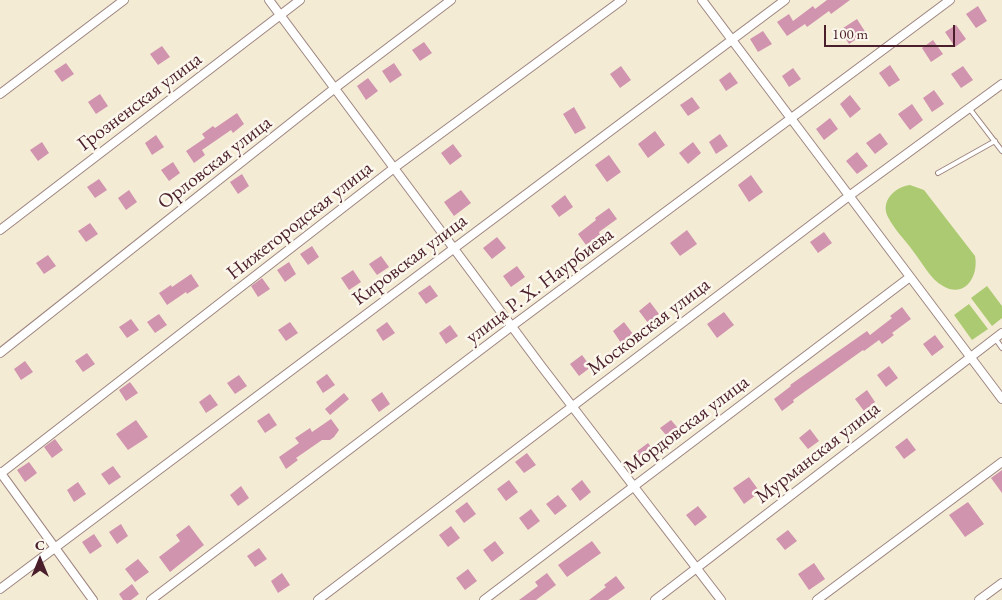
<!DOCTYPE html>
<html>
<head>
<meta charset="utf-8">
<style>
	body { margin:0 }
	#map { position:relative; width:1002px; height:600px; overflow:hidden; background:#f3ebd4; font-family:"EB Garamond",serif }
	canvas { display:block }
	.north { position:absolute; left:15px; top:535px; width:50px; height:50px; -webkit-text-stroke:4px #fbf7ec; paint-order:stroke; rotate:0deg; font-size:14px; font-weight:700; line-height:20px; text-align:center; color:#4a1f2b }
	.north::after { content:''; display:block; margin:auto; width:18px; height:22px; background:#4a1f2b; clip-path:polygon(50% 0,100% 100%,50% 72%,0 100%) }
	.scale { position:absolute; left:824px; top:25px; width:131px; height:22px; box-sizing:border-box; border:2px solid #4a1f2b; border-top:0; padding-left:6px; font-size:15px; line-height:18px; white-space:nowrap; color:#4a1f2b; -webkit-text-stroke:4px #fbf7ec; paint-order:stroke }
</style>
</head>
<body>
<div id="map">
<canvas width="1002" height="600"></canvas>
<div class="north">С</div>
<div class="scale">100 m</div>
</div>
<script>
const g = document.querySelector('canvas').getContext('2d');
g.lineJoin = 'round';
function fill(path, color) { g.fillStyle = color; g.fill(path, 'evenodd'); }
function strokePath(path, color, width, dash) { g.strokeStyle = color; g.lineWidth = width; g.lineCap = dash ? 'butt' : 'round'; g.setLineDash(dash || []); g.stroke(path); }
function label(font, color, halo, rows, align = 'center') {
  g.font = font + ' "EB Garamond",serif'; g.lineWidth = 5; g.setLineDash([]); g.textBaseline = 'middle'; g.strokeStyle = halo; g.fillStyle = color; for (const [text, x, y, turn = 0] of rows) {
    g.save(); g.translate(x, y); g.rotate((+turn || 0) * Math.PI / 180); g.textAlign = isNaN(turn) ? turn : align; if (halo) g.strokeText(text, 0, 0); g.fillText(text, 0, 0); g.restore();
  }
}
const green = new Path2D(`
	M910,185L924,190L975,256C979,276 965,299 943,286C930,279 922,262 913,251C905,240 894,229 888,217C880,201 895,187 910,185Z
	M987,286L1002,306V318L992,326L971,298Z
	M969,304L988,329L972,340L954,315Z`);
const building = new Path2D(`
	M827,0H850L831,14L829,11L807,27L805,24L787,36L777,22L789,14L793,21L813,6L815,9Z
	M978,6L987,21L976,28L966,14Z
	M857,19L866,33L849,44L840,30Z
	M956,25L966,39L955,47L945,32Z
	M763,31L772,44L758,52L750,39Z
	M933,40L943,54L931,62L922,48Z
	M424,42L432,53L420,61L412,50Z
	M162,46L170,57L158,65L150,54Z
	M66,63L74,74L62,82L54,71Z
	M394,63L402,75L390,83L382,71Z
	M890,65L900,80L889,87L879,73Z
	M621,66L631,80L620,88L610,74Z
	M963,66L973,80L961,88L951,74Z
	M793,68L801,79L789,87L782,76Z
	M730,72L738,83L726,91L719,80Z
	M368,78L378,91L366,100L357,86Z
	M934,90L944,104L932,112L923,98Z
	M100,94L108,106L96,114L88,102Z
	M850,95L861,109L850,118L840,104Z
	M692,97L700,108L688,116L680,105Z
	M912,104L923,120L910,130L898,114Z
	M574,107L586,128L575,134L563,114Z
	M237,113L244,124L233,133L231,130L202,150L205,155L194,163L186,151L205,138L202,134L213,126L215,128Z
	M830,118L838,129L824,140L816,129Z
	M655,131L665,145L648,158L638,144Z
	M880,133L888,144L875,154L866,143Z
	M720,134L728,146L716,154L709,142Z
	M156,135L164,147L152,155L145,143Z
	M42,142L49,153L38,161L30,150Z
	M693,142L701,153L688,164L679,153Z
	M453,144L462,156L450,165L441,153Z
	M857,152L868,166L857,174L846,161Z
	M609,155L621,172L607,182L595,165Z
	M173,162L180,173L169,181L161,170Z
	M242,174L249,186L238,194L230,182Z
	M751,175L763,192L749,202L738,185Z
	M99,179L107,190L95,198L87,187Z
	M129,190L137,202L126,210L118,198Z
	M461,190L471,203L454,216L444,202Z
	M565,195L573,207L559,217L551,206Z
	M609,208L617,219L599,232L600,235L586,245L578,234L596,220L595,218Z
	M90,223L98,234L86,242L78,231Z
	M687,230L697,244L680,256L670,243Z
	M824,232L832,243L818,253L810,242Z
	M497,237L506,248L492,259L483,248Z
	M312,246L319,257L308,265L300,254Z
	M48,255L56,266L44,274L36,263Z
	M381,256L389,267L377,275L369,264Z
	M289,262L296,274L285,282L277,270Z
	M517,266L525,277L511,287L503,276Z
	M353,270L361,282L349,290L341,278Z
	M191,274L199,286L187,294L186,292L167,305L159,293L171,285L172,287Z
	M262,278L270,289L258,297L251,286Z
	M430,285L438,296L426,304L418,293Z
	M650,302L659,314L648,323L639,311Z
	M902,307L911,319L892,333L894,335L882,344L879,340L864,351L863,350L793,400L794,402L782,411L774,399L791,386L790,385L867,331L870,335L892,318L890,316Z
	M724,312L734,325L717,338L707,324Z
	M159,314L167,325L155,333L147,322Z
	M131,319L139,330L127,338L119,327Z
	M290,322L298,333L286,341L278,330Z
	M387,322L395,333L383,341L376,330Z
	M624,322L633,334L621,343L613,331Z
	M450,325L458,336L446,344L439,333Z
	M935,335L944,347L932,356L923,344Z
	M87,353L95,364L83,372L75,361Z
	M582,355L591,367L579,376L570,364Z
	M25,361L33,372L21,380L14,369Z
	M889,366L898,378L886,387L877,375Z
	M327,374L335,385L323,393L316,382Z
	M239,375L247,386L235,394L227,383Z
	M130,382L138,393L126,401L119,390Z
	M867,390L875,402L864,411L855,399Z
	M382,392L390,404L379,412L371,400Z
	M344,393L349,399L330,415L325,409Z
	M210,394L218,405L206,413L199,402Z
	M269,413L277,425L265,433L257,421Z
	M331,419L339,430L334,437L330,440H322L296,458L298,460L286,469L279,457L299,443L295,438L310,428L312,432Z
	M136,420L148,437L128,450L116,434Z
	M671,420L682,433L671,441L660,428Z
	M810,429L819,441L808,449L799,438Z
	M907,438L916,450L904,459L895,447Z
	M55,439L63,450L52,458L44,447Z
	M648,443L657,455L645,464L636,452Z
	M527,453L536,465L524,473L515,462Z
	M29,462L37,473L25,482L17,470Z
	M113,466L121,477L109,485L101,474Z
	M1002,470V493L991,478Z
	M749,477L760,492L744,504L733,488Z
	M509,480L518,492L506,501L497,489Z
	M582,480L591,492L580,501L571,489Z
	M78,482L86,494L74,502L67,490Z
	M241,486L249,498L238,506L230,495Z
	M558,495L567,506L555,515L546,504Z
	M467,502L476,514L464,523L455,511Z
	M968,502L984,524L965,537L949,515Z
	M698,506L707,517L695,526L686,515Z
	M531,509L540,521L528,530L519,518Z
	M121,524L128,536L117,544L109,532Z
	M189,525L204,545L170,572L159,557L180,541L176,535Z
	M451,526L460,538L448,547L439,535Z
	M788,530L797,541L785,550L776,539Z
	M94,534L102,546L90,554L82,542Z
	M495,541L504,553L492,562L483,550Z
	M592,541L601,553L567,577L558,565Z
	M259,548L267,559L255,567L247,556Z
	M138,559L149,572L135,582L125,569Z
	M814,563L825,579L809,590L798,574Z
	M468,569L477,581L465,590L456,578Z
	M282,573L290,585L278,593L271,581Z
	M547,573L556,585L536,600H519L538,586L535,582Z
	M616,576L625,588L608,600H589L606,587L604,585Z
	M132,584L139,594L131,600H123L119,594Z`);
const lane = new Path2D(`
	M969,108L1002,151
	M938,173L995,141
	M995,338L1002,348`);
const street = new Path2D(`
	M269,0L542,367L721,600
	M702,0L1002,399
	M0,94L124,0
	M0,230L300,0
	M0,353L335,88L451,0
	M0,472L93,600
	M0,474L394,168L622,0
	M0,589L785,0
	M151,600L512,326L950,0
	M318,600L849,196L1002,84
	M484,600L910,277
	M655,600L1002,333
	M817,600L1002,462
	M979,600L1002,583`);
const streetNames = [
	["Грозненская улица",140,102,-37],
	["Орловская улица",215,163,-38],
	["Нижегородская улица",300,221,-38],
	["Кировская улица",410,260,-37],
	["улица Р. Х. Наурбиева",540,286,-37],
	["Московская улица",649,327,-37],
	["Мордовская улица",687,425,-37],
	["Мурманская улица",818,453,-38]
];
fill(green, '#abca71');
fill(building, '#d194af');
strokePath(lane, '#9e8580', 6);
strokePath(street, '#9e8580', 10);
strokePath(lane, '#fff', 4);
strokePath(street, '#fff', 8);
label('20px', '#4a1f2b', '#fbf7ec', streetNames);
</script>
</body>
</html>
